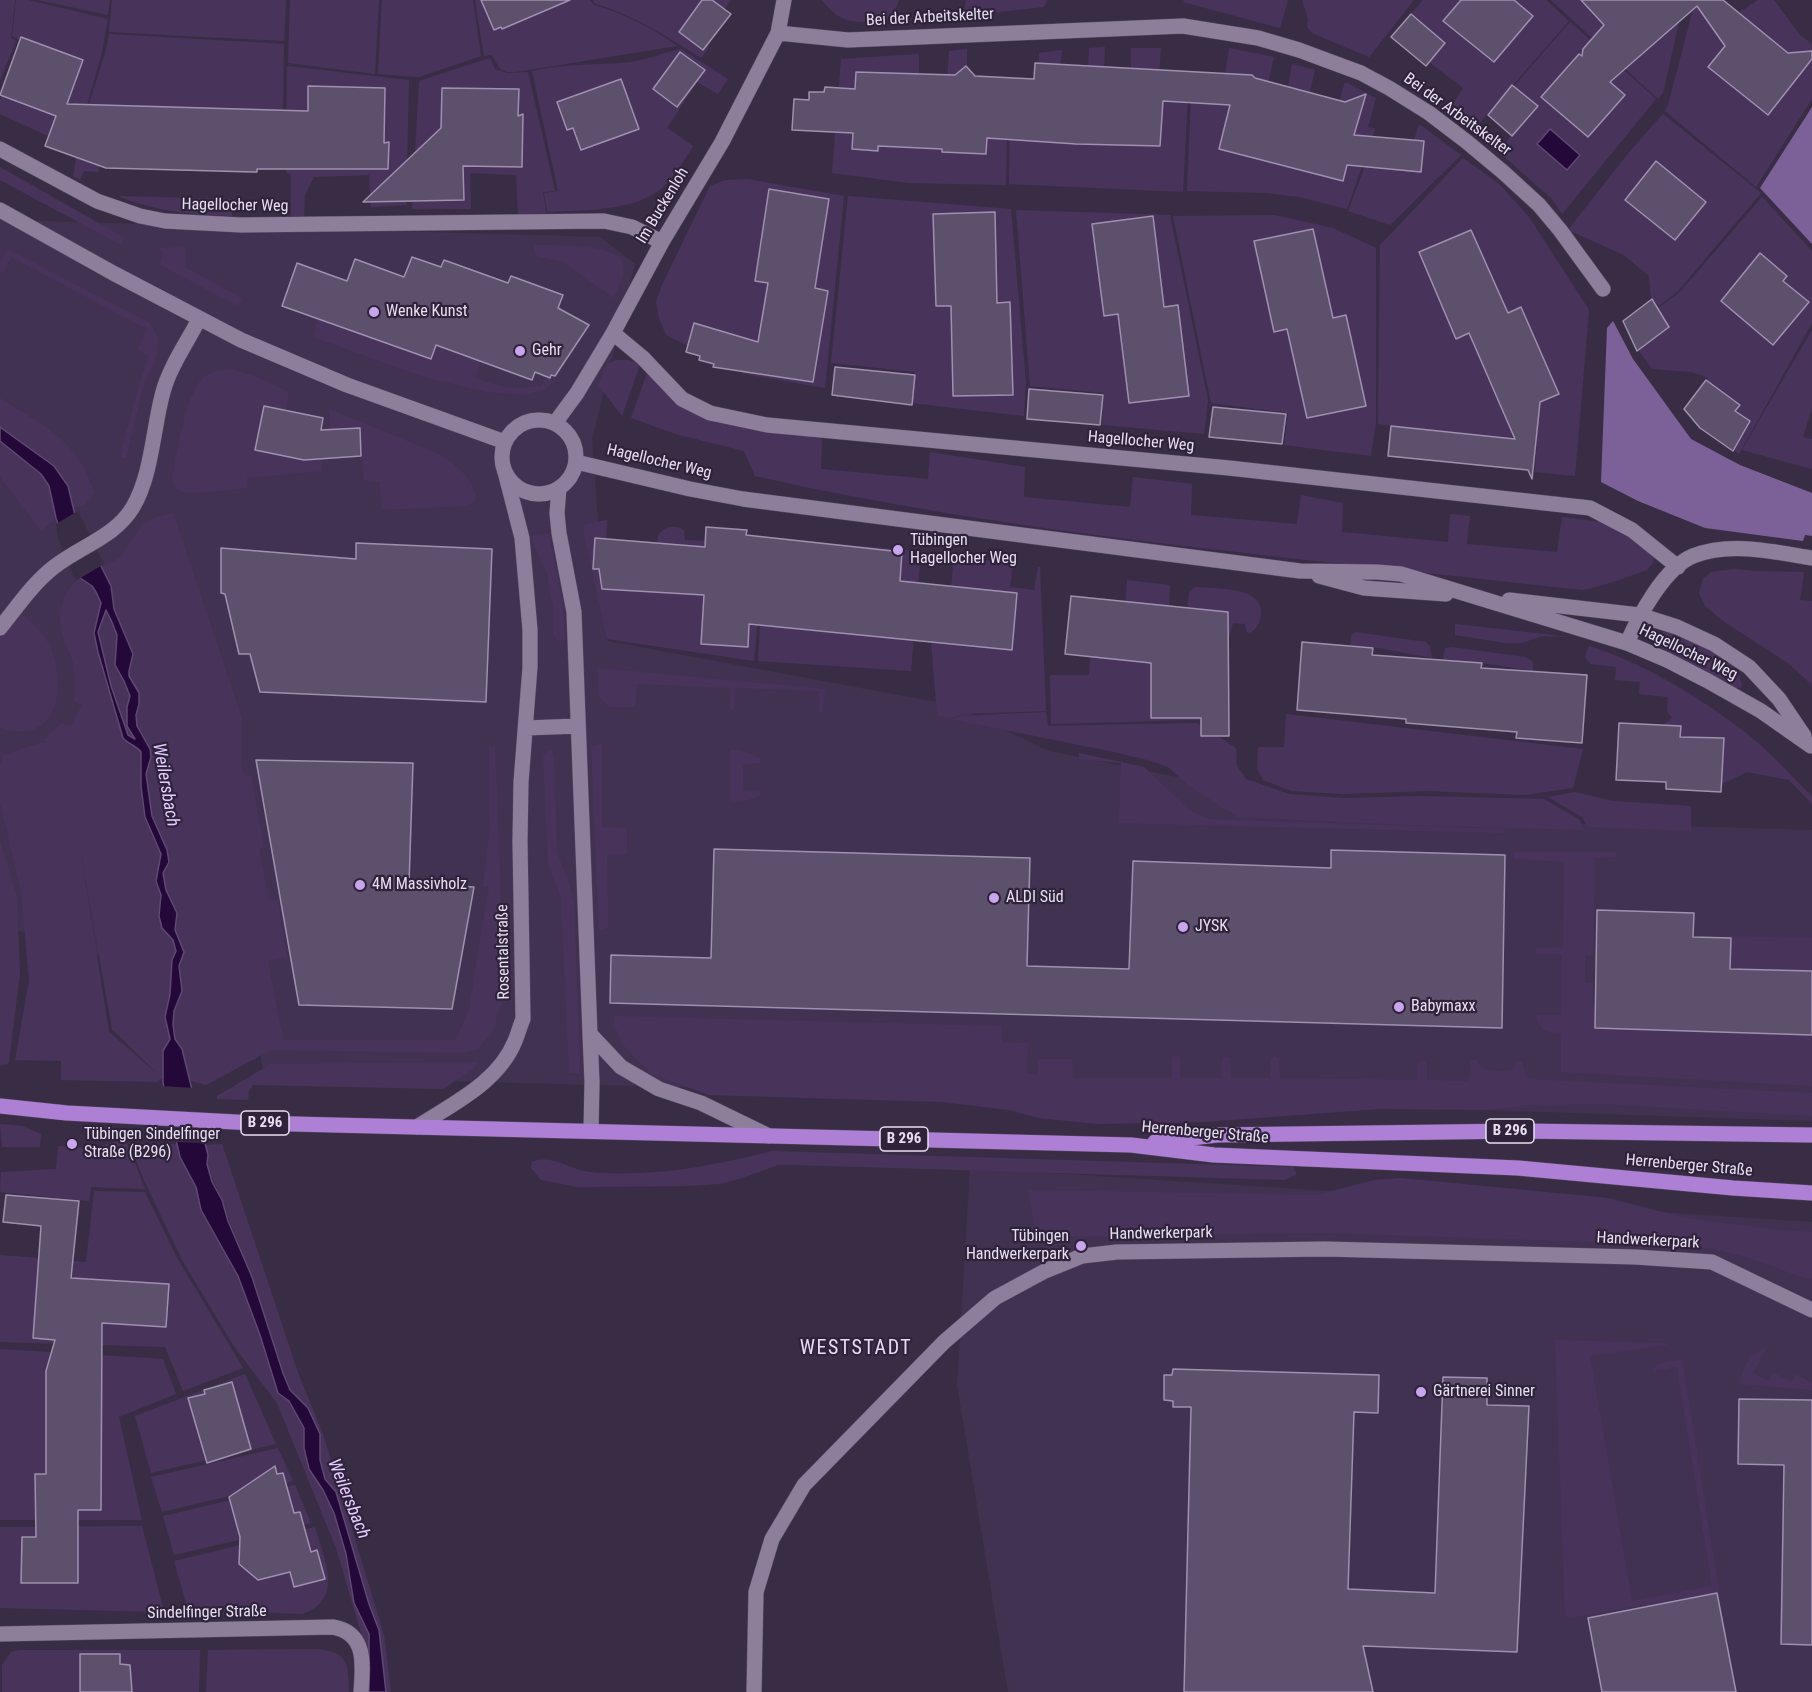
<!DOCTYPE html>
<html>
<head>
<meta charset="utf-8">
<style>
	body { margin:0 }
	canvas { display:block; background:#392d46 }
</style>
</head>
<body>
<canvas width="1812" height="1692"></canvas>
<script>
const g = document.querySelector('canvas').getContext('2d');
g.lineJoin = 'round';
function fill(path, color) { g.fillStyle = color; g.fill(path, 'evenodd'); }
function strokePath(path, color, width, dash) { g.strokeStyle = color; g.lineWidth = width; g.lineCap = dash ? 'butt' : 'round'; g.setLineDash(dash || []); g.stroke(path); }
function label(font, color, halo, rows, align = 'center') {
  g.font = font + ' "Roboto Condensed",sans-serif'; g.lineWidth = 4.5; g.setLineDash([]); g.textBaseline = 'middle'; g.strokeStyle = halo; g.fillStyle = color; for (const [text, x, y, turn = 0] of rows) {
    g.save(); g.translate(x, y); g.rotate((+turn || 0) * Math.PI / 180); g.textAlign = isNaN(turn) ? turn : align; if (halo) g.strokeText(text, 0, 0); g.fillText(text, 0, 0); g.restore();
  }
}
const built = new Path2D(`
	M0,220L600,237L635,264L592,440L607,641L952,705L1049,751L1191,780L1247,814L1812,830V1121L1308,1104L264,1076L252,1003L0,925Z
	M970,1168L1812,1222V1692H1008L957,1385Z`);
const green = new Path2D(`
	M0,0H15L11,38L16,41L0,80Z
	M16,0H28L108,19L102,52L79,133L50,137L0,114V99L24,42L12,36Z
	M38,0H110L108,15Z
	M112,0H286L284,41L109,32Z
	M290,0H379L375,74L288,63Z
	M382,0H473L481,56L419,77L378,74Z
	M475,0H590L594,5C625,14 651,27 677,46L516,72H507L500,69L492,55L484,56Z
	M593,0H731L721,14L707,50L701,58C666,36 634,15 594,3Z
	M822,0H899L892,18C861,23 843,28 822,0Z
	M964,0H1047L1044,7L963,16L966,1Z
	M1184,0H1288L1280,28L1183,2Z
	M1302,0H1414L1369,57L1312,33L1307,27L1308,19Z
	M1423,0H1546L1569,21L1476,127L1450,108L1463,88L1429,62L1445,42L1411,14Z
	M1551,0H1684L1663,93L1658,99Z
	M1758,0H1774L1800,35L1812,44V99L1756,187L1665,111L1668,105L1695,2L1714,29Z
	M1570,22L1656,99L1562,214L1552,199L1499,152L1513,133L1490,114Z
	M109,34L284,44L282,170L100,164L98,172L84,171L80,180L73,176L80,133L105,53Z
	M1105,47L1104,72L1131,73V48H1161L1159,73H1189L1183,192L1009,184L1010,87L1037,88L1039,53L1062,50L1060,69L1088,70L1089,48Z
	M1229,48L1274,57L1267,88L1287,92L1292,64L1315,70L1307,104L1336,112L1345,82L1376,98L1368,127L1375,129L1347,209L1299,197L1266,193L1187,191L1192,73L1225,74Z
	M681,49L728,79L718,94L697,82L667,128L693,146C685,159 677,173 666,184C640,212 583,210 547,212L544,193L558,191L532,71C562,64 591,65 621,63C643,62 660,53 681,49Z
	M967,49V82L1008,86L1006,185L909,183L832,173L841,59L919,54V81H947L949,51Z
	M490,58L495,69L507,73L528,72L555,191L543,192L546,213L518,214L516,175L470,173L471,209H412L419,81Z
	M287,66L409,80L406,205L371,207L369,175L314,177L305,195L304,217L291,216V174L286,173Z
	M1663,114L1761,193L1678,291L1659,306L1651,298L1649,276L1624,255L1568,230L1630,151Z
	M1419,124L1461,155L1390,225L1348,211L1375,140L1413,143Z
	M1463,158L1499,184L1529,217L1589,310L1575,476L1535,472L1537,440L1378,424L1380,245Z
	M0,167L125,238L121,245L0,180Z
	M747,179L844,196L825,388L745,374L666,335L659,318L656,302L662,285L710,186L725,180Z
	M118,196L232,199V216C194,215 153,211 118,196Z
	M848,196L1011,209L1026,383L1024,416L912,403L915,372L831,363Z
	M1762,197L1812,251V323L1739,454L1703,426L1687,409L1708,378L1692,372L1652,369L1639,351L1625,321L1657,309L1680,292Z
	M1016,210L1170,215L1208,400L1204,434L1102,425L1104,393L1030,386Z
	M1275,215L1333,228L1376,248V422L1371,456L1284,445L1288,413L1211,403L1173,216Z
	M534,245C553,246 613,243 622,261C627,272 618,287 614,298L563,262L536,256Z
	M186,247L185,267L242,298L238,306L160,265L163,253L160,248Z
	M7,249L150,323L158,338L157,354L142,390L126,458L122,457L121,452L138,388L149,356L138,350L147,329L11,257L2,273L0,272V264Z
	M318,319L431,359L438,339L480,361L476,378C487,382 500,387 513,388C523,389 532,386 542,386L545,377L555,381L545,389L526,395L486,392L424,377L313,337Z
	M1812,330V408L1803,437L1812,439V469L1742,450Z
	M616,360H629L640,364L622,416L598,385L607,364Z
	M231,369L254,376L289,392L285,410L264,406L314,457L322,460V471L247,478L248,488C234,489 189,496 179,491C174,488 173,484 172,479C177,454 185,393 204,377C212,371 222,370 231,369Z
	M647,373L670,396L741,426L822,439L821,469L928,479L930,452L1025,467L1024,497L1130,507L1133,477L1192,484L1191,515L1297,524L1301,495L1343,503L1342,532L1448,542L1450,514L1470,516L1467,544L1557,552L1562,517L1600,522L1623,531L1654,552L1653,563L1647,570L1610,583L1584,590L1553,587C1286,556 1017,535 755,476L744,451L679,435L631,418Z
	M0,398C43,426 79,440 94,493L85,505L74,508L68,486L54,466L0,427Z
	M329,409L439,454C456,465 472,477 476,497L474,502L465,506L382,510L380,482L364,480L359,431L331,433Z
	M0,441L41,474L49,486L56,518L41,531L0,477Z
	M173,513L242,719L241,766L245,776L251,775L264,847L259,849L269,901L278,900L287,957L268,961L283,1040H456L469,1009L489,887L483,886L490,828L489,747H495L500,874L502,1000L493,1031L478,1049L461,1053L271,1050L206,1085L191,1081L189,1077L182,1049L175,1039L173,1025L174,1011L182,991L179,965L184,952L175,930L177,913L166,890L163,873L168,862L167,850L152,816L146,774L150,749L137,726L136,715L139,693L129,676V671L133,654L127,638L119,625L114,609L111,586L102,567L120,558L143,524L157,517Z
	M607,520L606,542L657,547L658,535C665,527 675,524 684,530L685,540L743,542L761,586L754,661L607,639L583,529L585,524Z
	M548,533C555,564 566,608 565,639L558,641L553,635L554,613L547,573L530,536Z
	M836,544L921,551L911,671L758,661L762,585L832,575Z
	M954,557L1013,563L1010,587L1034,590L1038,567H1040L1046,711L963,714L949,718L937,715L929,617L951,590Z
	M1734,569L1757,571L1804,572L1800,600L1812,601V685L1788,663L1723,621L1705,606L1699,593L1703,579L1711,572Z
	M80,579L92,586L101,603L94,633L98,652L123,738L128,744L139,749L140,769L152,837L161,854L156,881L161,895L159,916L162,928L173,940L176,951L172,960L170,994L165,1017L170,1039L163,1052V1078L157,1082L61,1080V1061L15,1060L29,981L21,890L0,803V765L3,755L40,743H47L42,741L62,723L70,727L82,705L74,701C74,690 76,679 74,668C72,656 67,648 63,637C57,617 61,589 80,579ZM77,829L112,1029L160,1076L109,1032Z
	M1127,580L1170,585L1169,608L1187,611L1189,592L1196,587C1214,589 1263,586 1261,613C1261,621 1257,629 1250,633L1247,632L1245,624L1233,623L1227,644L1228,719L1051,724L1050,675H1089L1092,631L1123,634Z
	M16,608C28,620 44,632 50,647C67,689 58,746 0,728V628Z
	M106,610L117,635L115,665L124,681L130,696L127,707L136,740L128,735L111,686L98,632Z
	M1455,624L1570,637L1542,636L1522,643H1506L1455,635Z
	M1666,631C1688,639 1742,659 1742,687L1735,689L1662,649L1657,642L1660,633Z
	M1355,632L1426,642L1430,646L1432,658L1373,647L1350,645L1351,636Z
	M1589,646C1642,663 1693,693 1738,727C1765,746 1788,773 1812,796V804L1789,780L1747,772L1722,784L1724,738L1680,737V726L1663,725L1672,718L1667,711L1668,697L1639,694L1640,682L1615,680L1616,667L1591,664L1585,657Z
	M1451,647L1525,657L1533,662V671L1482,663L1443,659L1445,648Z
	M598,668L825,689L823,712H819V691L736,688L734,711L730,709V688L637,684L635,707H610L599,697Z
	M1046,712L1048,726L1196,723L1236,748L1237,766L1246,779L1289,794L1345,798L1421,796L1544,799L1580,820L1583,830L1408,825L1237,817L1188,785L1168,767L1151,761L1114,752L951,719L963,716Z
	M1286,714L1583,749L1573,788L1524,795L1428,791L1343,794L1292,791L1263,780L1257,769L1258,747H1284Z
	M602,743V827L627,828V854L607,855L608,928L599,930L591,747Z
	M550,750L552,751L554,756L557,852L569,883L574,903L580,1073H569L561,897L548,864L543,755Z
	M730,750H740L760,758L761,763L743,764V790L761,792L760,796L742,802L730,801Z
	M1079,753L1144,767L1188,809L1209,819L1504,829L1505,833L1119,823L1121,763L1079,759Z
	M1575,792L1613,801L1691,806V831L1588,827L1582,817L1548,797Z
	M0,840L17,897L20,972L9,1063L0,1066Z
	M1513,852H1617L1616,857L1595,858L1593,955L1585,956V983H1593V1006L1699,1008L1727,936L1812,938V1086L1561,1072V1034C1547,1033 1538,1030 1536,1015H1561L1562,954H1537L1535,953L1537,948L1563,947L1564,862L1514,859Z
	M614,1016L1001,1026L1002,1042L1028,1043L1026,1073L1038,1075V1059H1072L1073,1078H1172V1058L1176,1055L1180,1058V1078H1221L1222,1058L1226,1056L1230,1058L1231,1078H1270L1271,1059L1275,1056L1279,1059L1280,1078L1417,1080L1418,1063L1423,1060L1427,1064V1080L1467,1081L1470,1077L1471,1060H1477C1481,1074 1498,1071 1510,1071L1518,1062H1522L1527,1079L1812,1093V1116L1604,1104L1529,1105L1489,1110L1379,1109L1204,1122L1097,1124L1039,1118L1009,1110L942,1102L709,1095L651,1074L625,1047L614,1025Z
	M479,1062L474,1068L443,1089L253,1085L249,1091L248,1100L217,1099V1096L271,1064Z
	M0,1124L22,1126L41,1134L40,1147H2Z
	M117,1141H126L145,1189L91,1187L89,1201L0,1192L1,1172L56,1169L58,1146L94,1148Z
	M129,1143L177,1144L180,1157L196,1187L201,1210L238,1276L260,1335L278,1393L289,1401L304,1428V1448L309,1469L323,1490L334,1513L346,1554L354,1603L369,1634V1692H363L361,1633L336,1548L277,1403L233,1345L182,1260L144,1180Z
	M222,1144L298,1373L323,1434L384,1635L391,1692H386L379,1630L369,1604L336,1492L325,1479L320,1460V1434L308,1408L291,1390L283,1373L252,1277L207,1164L208,1155L205,1145Z
	M772,1151L1293,1167L1297,1174L1285,1180L796,1165H778L739,1179L719,1184L688,1186L578,1187L541,1180L531,1168L532,1162C550,1153 571,1170 590,1172C650,1178 713,1166 772,1151Z
	M1401,1178L1608,1198L1685,1218L1779,1230L1812,1232V1278H1804C1764,1263 1729,1249 1687,1245L1324,1233L1036,1237L1028,1190L1317,1195L1374,1180Z
	M94,1191L145,1192L176,1256L243,1368L183,1391L165,1347L0,1342V1255L86,1262Z
	M1555,1340L1666,1343L1667,1345L1590,1356L1632,1601L1712,1586L1677,1367L1654,1371V1369L1658,1364L1682,1359L1719,1592L1574,1617L1565,1616Z
	M1767,1347L1753,1373L1768,1381L1774,1373L1791,1382L1797,1374L1812,1384V1390L1740,1384C1743,1366 1749,1354 1767,1347Z
	M0,1349L163,1359L176,1394L119,1417L142,1520H0Z
	M245,1374L276,1444L151,1473L135,1416Z
	M278,1448L293,1481L162,1512L151,1477Z
	M295,1485L311,1523L174,1555L163,1516Z
	M142,1526L164,1612L0,1608V1527Z
	M315,1527C324,1559 345,1600 302,1614L188,1610L174,1561Z
	M317,1649C349,1652 348,1664 349,1692H206L208,1650Z
	M19,1650H200L199,1692H2V1665L11,1652Z`);
const forest = new Path2D(`
	M1812,107V244L1760,188Z
	M1613,321L1633,359L1691,439L1740,465L1812,493V536L1805,535L1803,541L1705,528L1638,501L1601,482L1607,328Z`);
const water = new Path2D(`
	M1550,129L1580,155L1567,170L1537,144Z
	M0,427L54,466L68,486L75,515L111,586L114,609L133,654L129,671V676L139,693V704L136,715L137,726L150,749L151,757L146,774L152,816L167,850L169,862L163,873L166,890L177,913L175,930L184,952L179,966L182,991L174,1011L173,1025L175,1039L182,1049L208,1155L207,1164L212,1182L222,1200L228,1221L252,1277L283,1373L290,1390L308,1408L320,1434V1460L325,1479L336,1492L369,1604L379,1630L386,1692H369V1634L354,1603L346,1554L334,1513L323,1490L309,1469L304,1448V1428L289,1401L278,1393L260,1335L238,1276L201,1210L196,1187L180,1157L163,1083V1051L170,1039L165,1017L170,994L172,960L176,951L173,940L162,928L159,916L161,895L156,881L161,854L145,817L141,786V752C137,746 128,744 123,738L98,652L94,633L101,603L96,592L92,586L76,575L56,518L49,486L41,474L0,441ZM106,610L111,620L117,635L115,665L124,681L130,696L127,707V726L135,739L128,735L111,686L98,632Z`);
const pier = new Path2D(`
	M78,511L104,564L77,580L73,576L68,560L58,539L56,524Z
	M161,1086L194,1088L208,1143L174,1142Z`);
const building = new Path2D(`
	M481,0H570L502,29L501,27L494,30Z
	M702,0H712L731,14L703,50L679,32Z
	M1461,0H1514L1533,16L1494,62L1443,21Z
	M1581,0H1723L1788,53L1812,51V59L1768,115L1708,67L1725,46L1697,6L1610,82L1625,95L1588,137L1541,97L1579,54L1582,56L1583,49L1604,25Z
	M1411,14L1445,43L1426,66L1391,37Z
	M21,37L83,60L67,104L308,111V86L385,88L384,143L389,142L388,169H257V172H253L106,168L45,146L56,116L0,95Z
	M680,52L705,70L677,107L653,89Z
	M1035,63L1252,75L1255,78L1345,102L1366,94L1354,135L1424,141L1421,172L1347,165L1343,181L1219,149L1230,105L1163,101L1160,146L1076,144L987,138L986,154L942,152V149L878,146V151L852,149L853,133L792,130L794,99L809,100V92H824L825,87L855,89L856,72L955,75L966,66L975,76L1034,79Z
	M621,79L639,129L581,150L573,128L567,130L557,102Z
	M1512,85L1538,106L1512,136L1488,115Z
	M442,88L519,89L518,116L523,114L522,167L463,166L464,200L363,202L441,128Z
	M1656,161L1706,202L1675,240L1625,200Z
	M769,189L829,199L815,288L828,291L813,382L713,367L714,364L699,360L700,356L686,352L694,323L758,342L768,283L755,281Z
	M995,212L997,303L1010,302L1013,395L953,396L951,306H936L933,214Z
	M1153,216L1164,307L1178,305L1189,396L1129,403L1118,314L1104,316L1092,224Z
	M1313,229L1333,318L1346,315L1366,406L1307,418L1287,329L1274,332L1254,241Z
	M1471,230L1508,313L1521,307L1559,394L1540,402L1532,479L1528,470L1388,456L1391,426L1515,439L1469,333L1456,339L1419,252Z
	M1760,253L1787,276L1783,281L1809,302L1773,345L1721,301Z
	M412,257L441,267L444,260L508,283L511,276L563,295L558,308L589,325L555,376L551,375L550,378L535,372L532,380L436,345L431,359L282,306L297,263L347,281L355,259L404,277Z
	M1652,299L1669,327L1637,351L1623,321Z
	M835,367L915,375L912,405L832,395Z
	M1706,380L1740,405L1735,411L1750,421L1733,451L1700,428L1684,409Z
	M1029,389L1103,395L1100,425L1027,419Z
	M264,406L323,418L321,430L360,428L361,456L304,460L255,450Z
	M1213,407L1286,414L1282,444L1209,437Z
	M706,527L747,530L746,535L902,552L900,581L1017,593L1012,650L749,624L748,647L701,644L704,595L602,589L599,569H593L595,538L705,547Z
	M356,543L492,549L486,702L260,692L250,654H239L225,594L221,593V548L356,559Z
	M1071,596L1228,612L1229,736H1201V718H1151V663L1065,654Z
	M1302,642L1373,648L1372,655L1482,663L1481,668L1587,675L1582,743L1516,738L1517,732L1406,723V719L1297,710Z
	M1619,723L1681,726L1680,737L1724,738L1721,792L1666,789V782L1616,780Z
	M256,760L413,763L409,884L474,887L452,1009L299,1005Z
	M714,849L1030,858L1027,966L1129,969L1133,861L1331,868V850L1505,855L1502,1028L610,1003L611,955L711,958Z
	M1597,910L1694,913L1693,937L1731,938L1730,969L1812,971V1035L1595,1028Z
	M6,1195L79,1201L71,1278L169,1284L166,1327L102,1323L101,1510H78V1583H21L22,1537H36L35,1474H46V1371L55,1340L33,1338L41,1226L3,1222Z
	M1173,1369L1379,1375L1378,1413L1354,1412L1348,1589L1435,1593L1443,1377L1487,1378V1405L1529,1406L1517,1652L1363,1646L1373,1692H1184L1191,1407H1173V1401L1164,1400V1375H1172Z
	M232,1382L251,1449L207,1463L188,1398L205,1394L204,1390Z
	M1739,1399L1812,1400V1645L1781,1644L1784,1465L1738,1464Z
	M275,1466L277,1474L283,1473L294,1513L300,1512L311,1552L317,1550L325,1579L294,1587L290,1572L258,1580L239,1564L240,1537L229,1497Z
	M1717,1593L1736,1692H1602L1588,1618Z
	M80,1654H120V1664L130,1665L132,1692H80Z`);
const minor = new Path2D(`
	M778,33L848,40L1183,26L1258,38L1299,50L1361,73L1389,88L1429,113L1467,142L1503,172L1539,205L1560,230L1603,289
	M0,149L97,201L140,216L165,221L241,225L604,221L632,227L662,242
	M613,333L643,358L682,399L710,413L767,425L1229,468L1590,508L1632,530L1678,567
	M555,423L577,393L613,333L662,242L722,142L778,33L784,0
	M559,488L557,513L559,533L574,612L590,1034L621,1067L659,1089L701,1103L769,1136
	M0,628C17,607 33,583 54,567C81,546 115,537 133,507C152,475 153,428 163,392C170,366 187,343 199,319
	M1627,643C1639,616 1664,568 1693,556C1730,541 1775,552 1812,558
	M526,728L578,726
	M590,1034L592,1082L591,1131
	M417,1127C452,1104 498,1083 515,1041C518,1034 520,1026 523,1019L520,841L521,782L530,667V630L522,538L505,472
	M0,1634L333,1627C367,1633 363,1665 361,1692
	M754,1692L756,1592L772,1539L804,1485L944,1342L995,1298L1045,1271L1082,1256L1117,1252L1325,1249L1635,1257L1712,1262L1812,1310`);
const tertiary = new Path2D(`
	M0,210L113,273L241,340L347,385L505,442
	M502 457a37 37 0 1 1 74 0a37 37 0 1 1-74 0Z
	M576,462L690,489L743,499L1300,571L1377,572L1401,574L1627,643L1667,660L1708,681L1761,711L1811,746
	M1319,576L1364,588L1446,594
	M1509,600L1639,615L1677,627L1714,644L1749,667L1779,699L1804,736`);
const primary = new Path2D(`
	M0,1106L67,1113L254,1123L1131,1145L1214,1155L1518,1168L1733,1188L1812,1193
	M1155,1142L1217,1135L1521,1131L1812,1135`);
const markers = [
	[374,312,6,"#c9a5ee"],
	[520,351,6,"#c9a5ee"],
	[898,550,6,"#c9a5ee"],
	[360,885,6,"#c9a5ee"],
	[994,898,6,"#c9a5ee"],
	[1183,927,6,"#c9a5ee"],
	[1399,1007,6,"#c9a5ee"],
	[72,1144,6,"#c9a5ee"],
	[1081,1246,6,"#c9a5ee"],
	[1421,1392,6,"#c9a5ee"]
];
const shields = [
	[265,1123,48],
	[1510,1131,48],
	[904,1139,48]
];
const shieldNames = [
	["B 296",265,1123],
	["B 296",1510,1131],
	["B 296",904,1139]
];
const streetNames = [
	["Bei der Arbeitskelter",930,18,-3],
	["Bei der Arbeitskelter",1457,115,36],
	["Hagellocher Weg",235,206,1],
	["Im Buckenloh",663,206,-59],
	["Hagellocher Weg",1141,442,5],
	["Hagellocher Weg",659,462,13],
	["Hagellocher Weg",1688,653,26],
	["Rosentalstraße",504,952,-91],
	["Herrenberger Straße",1205,1133,5],
	["Herrenberger Straße",1689,1166,5],
	["Handwerkerpark",1161,1234,-1],
	["Handwerkerpark",1648,1241,3],
	["Sindelfinger Straße",207,1613,-1]
];
const poiNames = [
	["Wenke Kunst",386,312],
	["Gehr",532,351],
	["Tübingen",910,541],
	["Hagellocher Weg",910,559],
	["4M Massivholz",372,885],
	["ALDI Süd",1006,898],
	["JYSK",1195,927],
	["Babymaxx",1411,1007],
	["Tübingen Sindelfinger",84,1135],
	["Straße (B296)",84,1153],
	["Tübingen",1069,1237,"right"],
	["Handwerkerpark",1069,1255,"right"],
	["Gärtnerei Sinner",1433,1392]
];
const waterNames = [
	["Weilersbach",165,785,80],
	["Weilersbach",348,1499,68]
];
const quarterNames = [
	["WESTSTADT",856,1349]
];
fill(built, '#423252');
fill(green, '#48345b');
fill(forest, '#7c6098');
fill(water, '#25083a');
strokePath(water, '#5f4871', 1.5);
fill(pier, '#392d46');
fill(building, '#5d506c');
strokePath(building, '#9f90af', 1.5);
strokePath(minor, '#54495f', 16);
strokePath(tertiary, '#54495f', 16);
strokePath(primary, '#54495f', 16);
strokePath(minor, '#8d7e9c', 15);
strokePath(tertiary, '#8d7e9c', 15);
strokePath(primary, '#ad80d5', 15);
for (const [x, y, r, color] of markers) { const dot = new Path2D(); dot.arc(x, y, r, 0, 2 * Math.PI); g.fillStyle = color; g.fill(dot); strokePath(dot, '#2f233c', 2); }
for (const [x, y, w] of shields) { const box = new Path2D(); box.roundRect(x - w / 2, y - 12, w, 24, 4.5); g.fillStyle = '#2f233c'; g.fill(box); strokePath(box, '#e7dff0', 1.5); }
label('bold 15px', '#e7dff0', null, shieldNames);
label('16px', '#e7dff0', '#2f233c', streetNames);
label('16px', '#e7dff0', '#2f233c', poiNames, 'left');
label('italic 18px', '#e4ccff', '#2f233c', waterNames);
g.letterSpacing = '1.5px';
label('20px', '#e8dbf7', '#2f233c', quarterNames);
g.letterSpacing = '0px';
</script>
</body>
</html>
